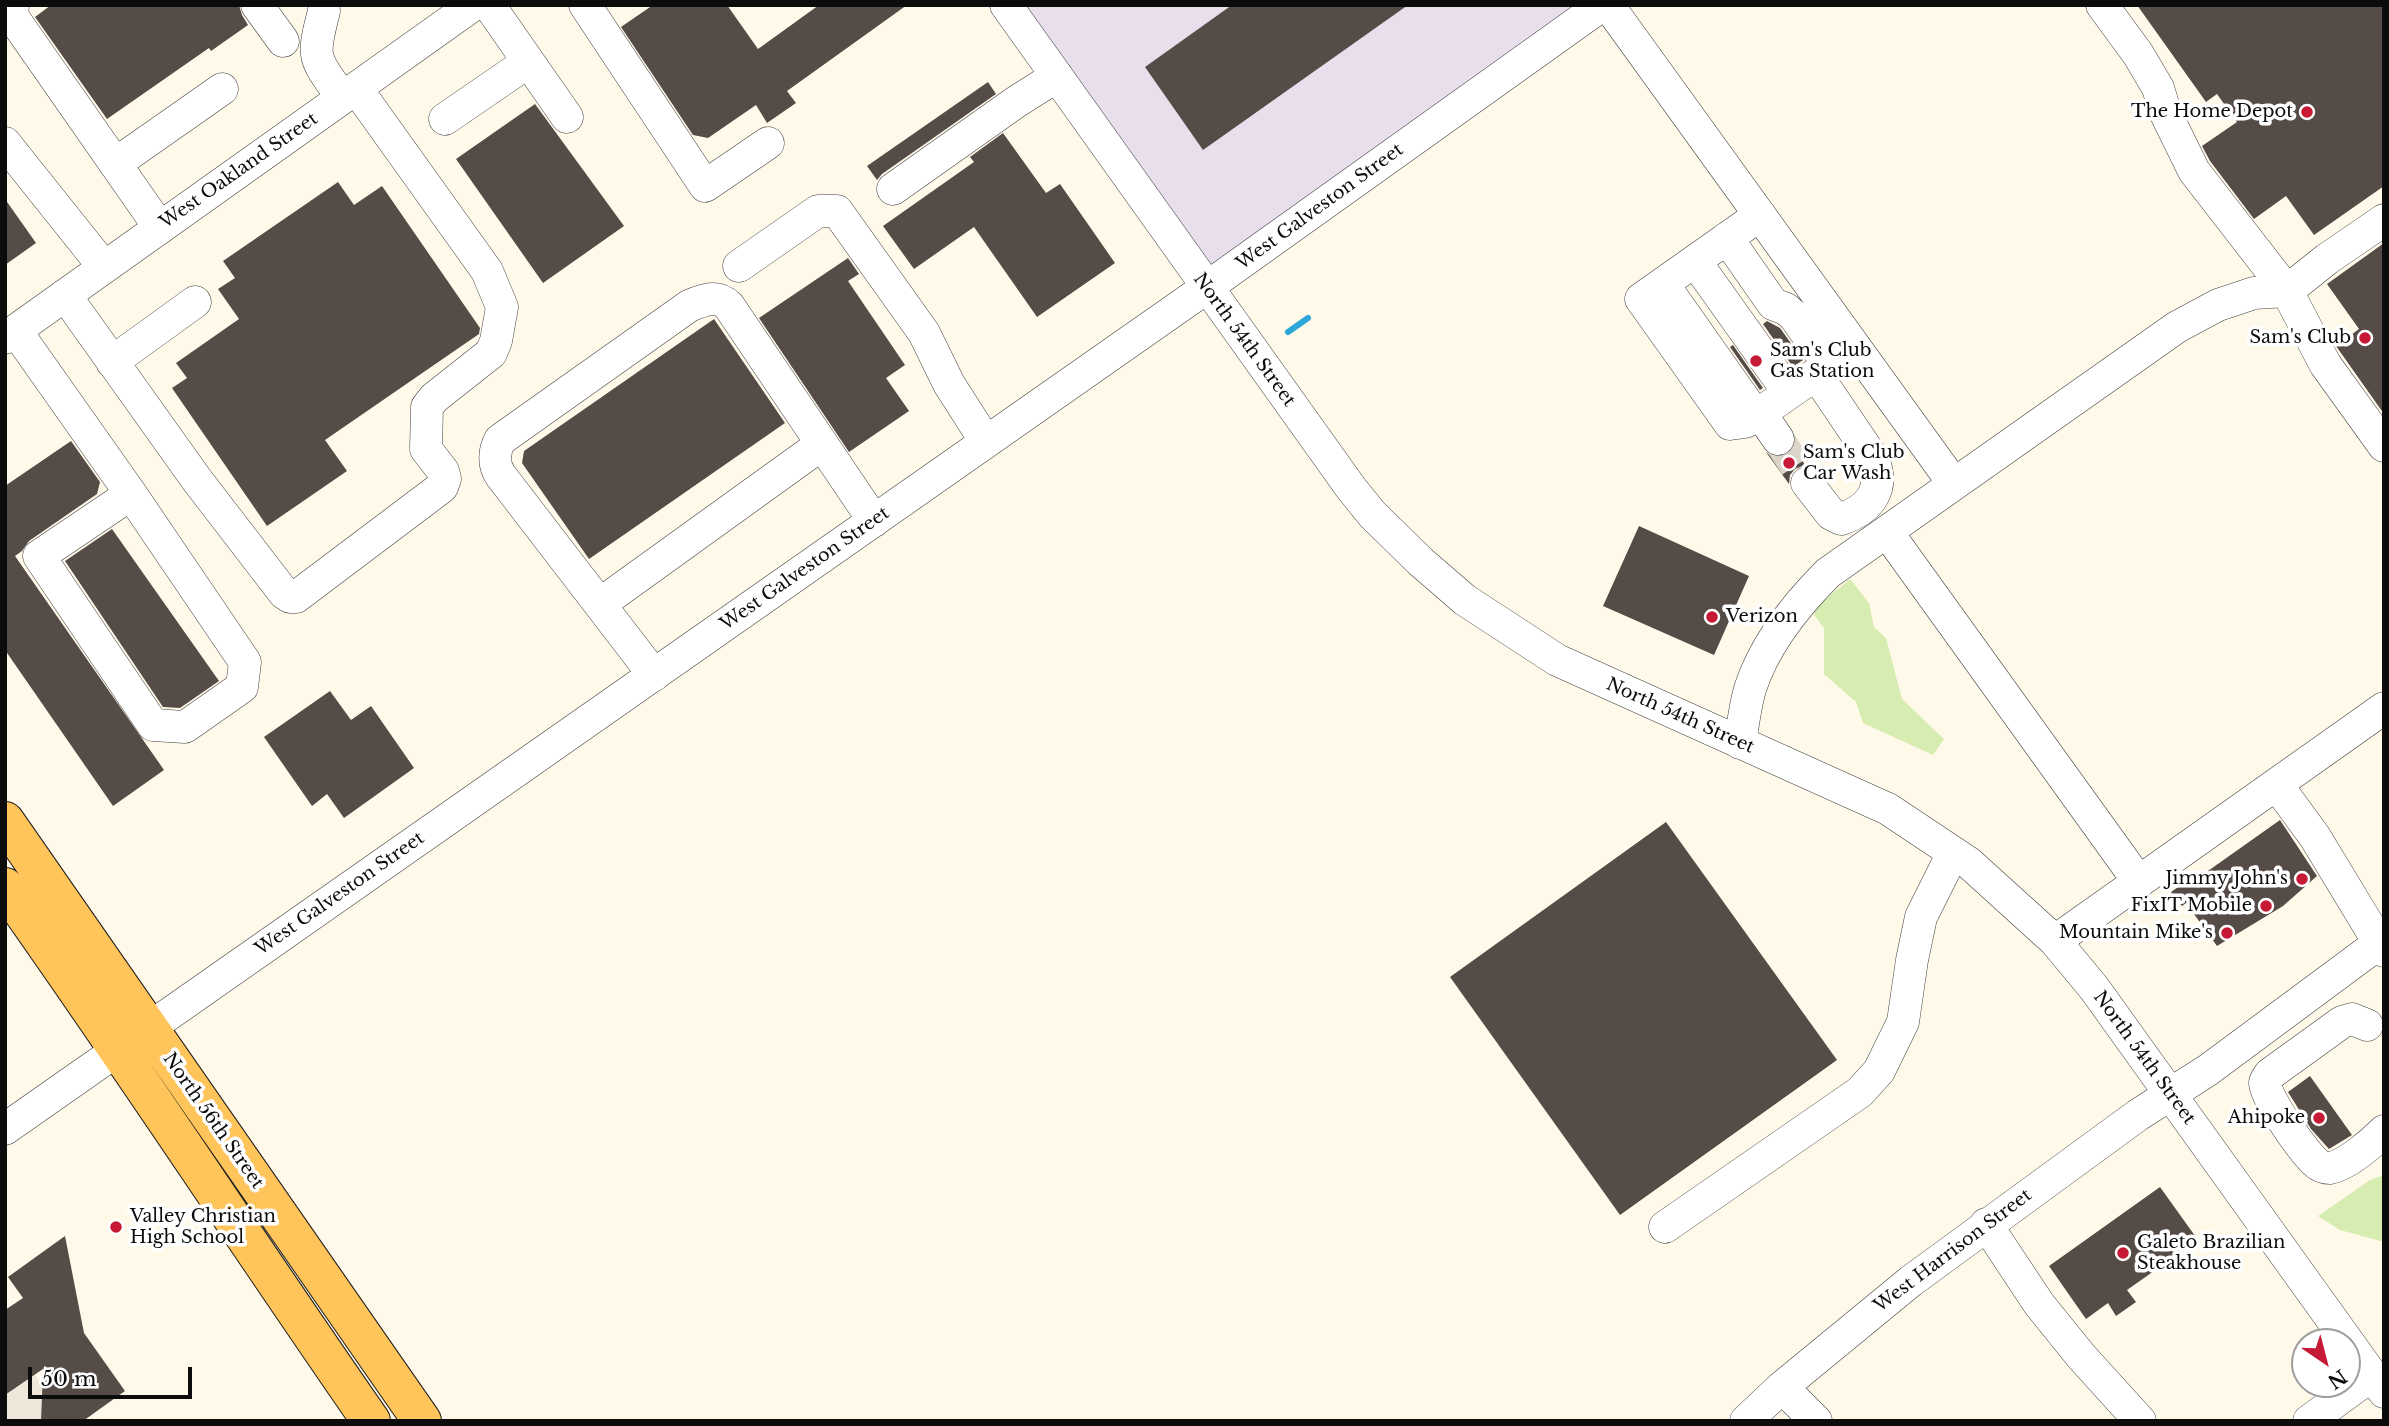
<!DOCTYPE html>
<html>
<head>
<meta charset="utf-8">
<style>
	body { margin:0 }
	#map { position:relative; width:2389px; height:1426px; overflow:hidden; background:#fff9ea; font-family:"Libre Baskerville",serif }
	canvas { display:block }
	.frame { position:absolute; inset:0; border:7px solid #0c0c0c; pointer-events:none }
	.north { position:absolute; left:2291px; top:1328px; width:70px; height:70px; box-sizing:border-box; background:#fff; border:2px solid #9e9e9e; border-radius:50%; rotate:145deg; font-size:19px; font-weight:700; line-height:28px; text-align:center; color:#0c0c0c }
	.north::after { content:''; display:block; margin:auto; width:24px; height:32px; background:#c61935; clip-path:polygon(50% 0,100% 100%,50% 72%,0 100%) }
	.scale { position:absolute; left:28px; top:1367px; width:164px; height:32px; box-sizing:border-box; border:4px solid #0c0c0c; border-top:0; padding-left:9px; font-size:21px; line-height:24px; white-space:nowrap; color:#0c0c0c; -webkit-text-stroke:5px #fff; paint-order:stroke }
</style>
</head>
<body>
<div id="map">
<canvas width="2389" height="1426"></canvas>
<div class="frame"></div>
<div class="north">N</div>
<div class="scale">50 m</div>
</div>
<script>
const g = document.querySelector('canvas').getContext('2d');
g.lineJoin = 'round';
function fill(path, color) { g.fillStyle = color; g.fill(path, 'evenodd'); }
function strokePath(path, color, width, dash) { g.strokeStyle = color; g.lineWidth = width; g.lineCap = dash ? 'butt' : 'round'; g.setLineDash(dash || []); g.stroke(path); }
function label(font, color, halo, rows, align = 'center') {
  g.font = font + ' "Libre Baskerville",serif'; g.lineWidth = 7; g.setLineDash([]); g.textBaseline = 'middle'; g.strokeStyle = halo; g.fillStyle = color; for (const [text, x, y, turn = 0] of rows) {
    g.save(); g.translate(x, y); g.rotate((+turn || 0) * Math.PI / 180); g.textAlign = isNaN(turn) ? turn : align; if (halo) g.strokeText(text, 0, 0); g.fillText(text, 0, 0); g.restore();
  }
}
const industrial = new Path2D(`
	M1006,5H1602L1206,288Z`);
const green = new Path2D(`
	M1850,579L1869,603L1874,627L1886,638L1902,699L1944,739L1933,755L1863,723L1856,702L1824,674V628L1811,611Z
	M2384,1175V1242L2340,1230L2318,1216L2370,1180Z`);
const plaza = new Path2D(`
	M35,1375L42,1385L41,1421H5V1395Z`);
const stream = new Path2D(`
	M1288,332L1308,318`);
const building = new Path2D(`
	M51,5H239L242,15L248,25L211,51L209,48L107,119L35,17Z
	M653,5H727L758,49L819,5H907L787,91L796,103L767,123L756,105L708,138L693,135L621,27Z
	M1232,5H1408L1203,150L1145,67Z
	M2137,5H2384V186L2314,235L2286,196L2254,219L2210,161L2202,146L2237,122L2217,94L2206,102Z
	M988,82L996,94L882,174L877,180L867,166Z
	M535,104L624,226L543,283L456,159Z
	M1003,133L1046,193L1060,184L1115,263L1037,317L974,227L914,269L883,226L974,162L970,157Z
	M338,182L354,205L382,186L480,328L479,334L325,440L347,471L267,526L172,388L187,378L176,363L239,319L218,289L235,278L223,261Z
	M5,199L36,243L5,265Z
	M2384,243V414L2336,346L2359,329L2327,284Z
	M848,258L859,274L848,281L905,365L886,378L909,411L849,452L759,318Z
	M714,319L785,423L589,559L522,463L524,451Z
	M1767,321L1780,328L1803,360L1793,367L1763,324Z
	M1733,345L1763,388L1760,390L1730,347Z
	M71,441L100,482L97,494L29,541L22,551L15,556L164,770L113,806L5,650V486Z
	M1794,448L1805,465L1795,469L1790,475L1789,484L1766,452L1771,456L1780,457L1788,454Z
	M1639,526L1749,576L1714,655L1603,606Z
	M112,529L219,681L180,708L163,707L65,561Z
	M330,691L351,720L371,706L414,768L344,818L327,794L312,806L264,737Z
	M2280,820L2317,876L2283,906L2217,946L2186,903L2182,906L2171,892L2188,880L2191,883Z
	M1666,822L1837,1060L1620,1215L1450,977Z
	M2310,1076L2352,1135L2329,1149L2311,1129L2288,1092Z
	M2160,1187L2198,1240L2127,1290L2136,1302L2116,1316L2108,1303L2086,1319L2049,1266Z
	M65,1236L84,1333L125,1391L83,1421H41L43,1369L5,1395V1310L23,1298L8,1277Z`);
const minorTunnel = new Path2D(`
	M1778,439L1807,483`);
const minor = new Path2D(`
	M13,5L12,16L160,228
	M257,5L283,41
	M489,5L567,117
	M585,5L705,186L768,143
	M1006,5L1351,488L1372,514L1421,562L1465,600L1557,660L1888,809L1969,863L2055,941L2094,988L2384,1392
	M1608,5L1954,484
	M2102,5L2138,54L2158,88L2166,114L2194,171L2287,291L2325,364L2384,446
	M324,11C311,61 314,56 342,98
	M445,119L528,62
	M5,143L104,267
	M115,164L222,89
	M893,189L1016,102L1057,76
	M1760,215L1641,299L1730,424L1745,422L1756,416L1855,347
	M1727,238L1773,304L1786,309L1794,316L1829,365
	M1695,261L1789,393
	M739,266L818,211H837L924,333L949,384L986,442
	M1663,284L1756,416
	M65,295L197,480L284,593L290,597H296L442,487L445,479L443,471L426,449L427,407L434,398L491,353L496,341L502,307L487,271L356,88
	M16,331L131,494L245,662L242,687L185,727L153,725L39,556L131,494
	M5,338L473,5
	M112,362L195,302
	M1760,413L1778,439
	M1807,483L1831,514L1841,519C1871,509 1886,488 1872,457L1816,374
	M1887,532L2139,882
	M600,604L822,444
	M654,675L501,476C493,465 494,451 500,440L689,306C703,300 717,294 729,306L874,521
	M1740,743C1743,725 1745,706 1750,689C1764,645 1796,605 1828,573L2177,327L2218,305L2254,293L2287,291L2327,259L2384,220
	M2277,785L2315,837L2384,951
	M2055,941L2384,708
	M2367,1025L2352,1019L2342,1022L2270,1074C2268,1077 2265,1080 2265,1083C2264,1096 2307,1158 2319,1165C2322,1167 2326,1168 2330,1168C2347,1165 2372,1143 2384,1131
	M5,1129L1206,288L1602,5
	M1986,1224L2039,1304L2081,1356L2140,1421
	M1665,1227L1860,1092L1879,1071L1903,1022L1912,960L1921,917L1953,853
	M1782,1387L1816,1421
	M1746,1421L1782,1387L1911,1281L2138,1115L2208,1070L2378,944
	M2309,1421L2372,1375`);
const major = new Path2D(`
	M5,821L422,1421
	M5,887C130,1063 248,1244 371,1421`);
const markers = [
	[2307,112,7,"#c61935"],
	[2365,338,7,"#c61935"],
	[1756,361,7,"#c61935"],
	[1789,463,7,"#c61935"],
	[1712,617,7,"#c61935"],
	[2302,879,7,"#c61935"],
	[2266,906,7,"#c61935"],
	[2227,933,7,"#c61935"],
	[2319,1118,7,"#c61935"],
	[116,1227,7,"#c61935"],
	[2123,1253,7,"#c61935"]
];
const poiNames = [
	["The Home Depot",2293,112],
	["Sam's Club",2351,338],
	["Sam's Club",1770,351,"left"],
	["Gas Station",1770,372,"left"],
	["Sam's Club",1803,453,"left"],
	["Car Wash",1803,474,"left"],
	["Verizon",1726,617,"left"],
	["Jimmy John's",2288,879],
	["FixIT Mobile",2252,906],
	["Mountain Mike's",2213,933],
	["Ahipoke",2305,1118],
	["Valley Christian",130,1217,"left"],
	["High School",130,1238,"left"],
	["Galeto Brazilian",2137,1243,"left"],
	["Steakhouse",2137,1264,"left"]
];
const streetNames = [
	["West Oakland Street",239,171,-35],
	["West Galveston Street",1320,207,-36],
	["North 54th Street",1244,340,54],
	["West Galveston Street",805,569,-35],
	["North 54th Street",1680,716,24],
	["West Galveston Street",340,894,-35],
	["North 54th Street",2144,1058,54],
	["North 56th Street",213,1121,55],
	["West Harrison Street",1953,1251,-37]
];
fill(industrial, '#e9dfec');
fill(green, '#d7ecb1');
fill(plaza, '#efe7d9');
strokePath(stream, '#2ca7d8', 6);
fill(building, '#554b47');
strokePath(minorTunnel, '#dbd5c9', 32, [32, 16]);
strokePath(minor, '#3f3f3f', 33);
strokePath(major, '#1d1d1d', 40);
strokePath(minor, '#fff', 32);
strokePath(major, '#ffc45a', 38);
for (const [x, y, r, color] of markers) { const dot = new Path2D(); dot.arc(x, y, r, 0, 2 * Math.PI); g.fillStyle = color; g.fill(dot); strokePath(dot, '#fff', 2.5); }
label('18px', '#0c0c0c', '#fff', poiNames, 'right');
label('18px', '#0c0c0c', '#fff', streetNames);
</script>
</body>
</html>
